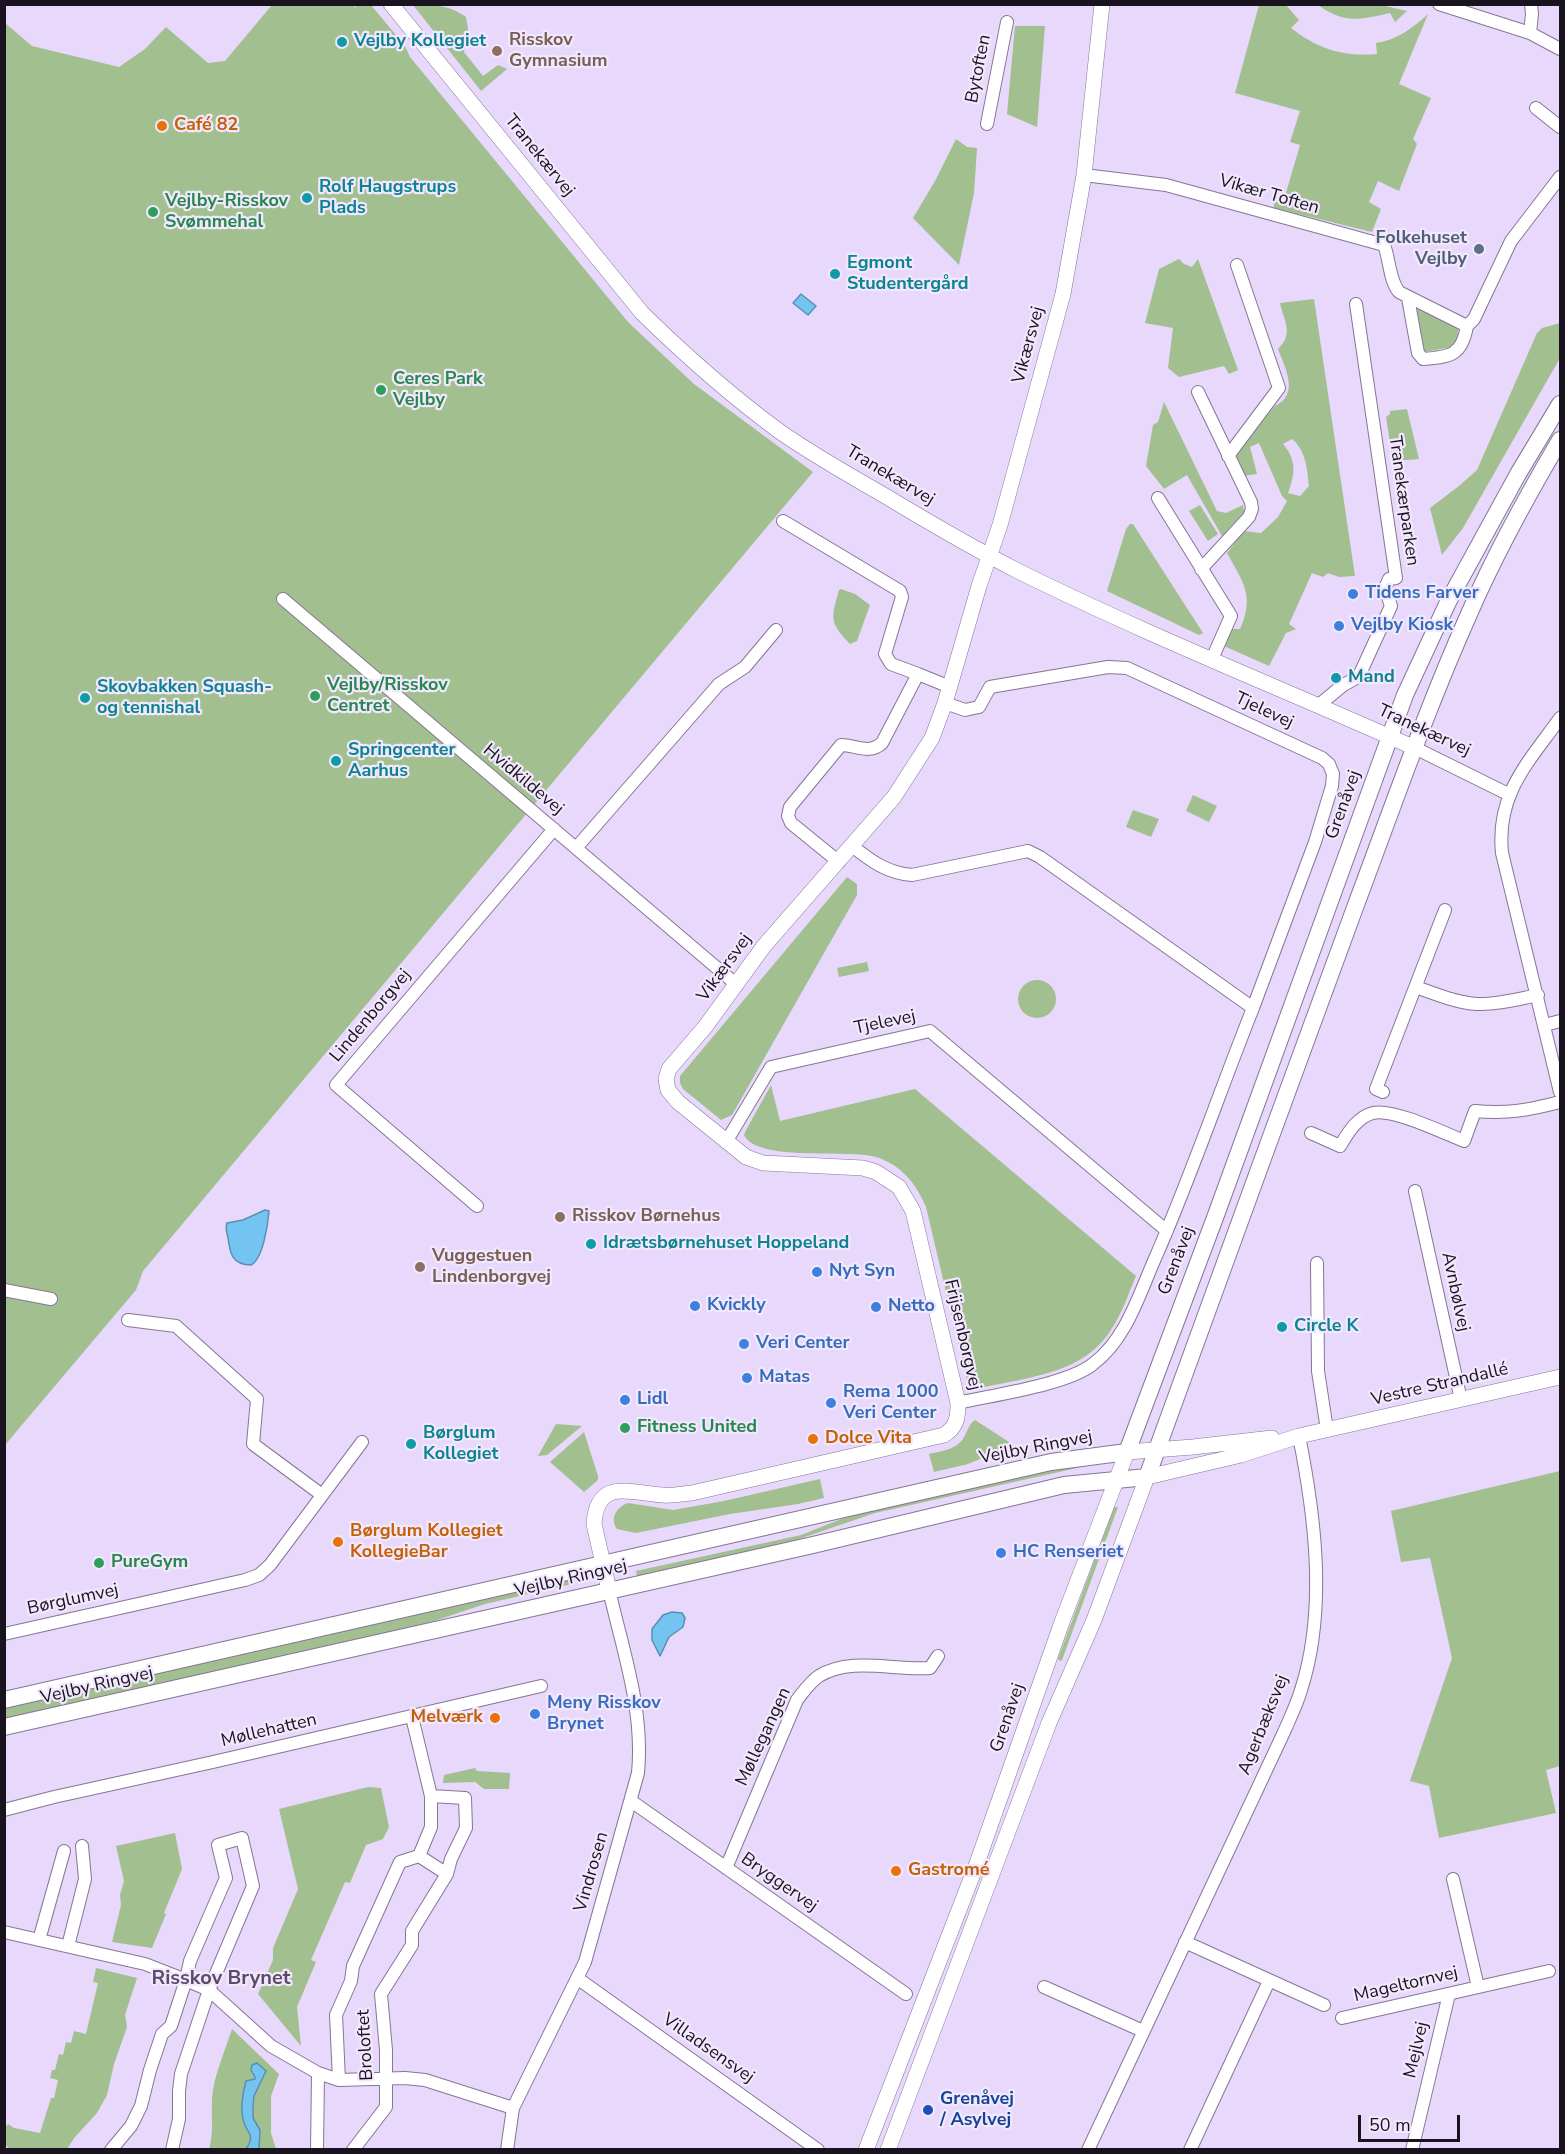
<!DOCTYPE html>
<html>
<head>
<meta charset="utf-8">
<style>
	body { margin:0 }
	#map { position:relative; width:1565px; height:2154px; overflow:hidden; background:#e8d8fb; font-family:"Nunito Sans",sans-serif }
	canvas { display:block }
	.frame { position:absolute; inset:0; border:6px solid #19131f; pointer-events:none }
	.scale { position:absolute; left:1358px; top:2115px; width:102px; height:27px; box-sizing:border-box; border:3px solid #19131f; border-top:0; padding-left:8px; font-size:18px; line-height:21px; white-space:nowrap; color:#19131f; -webkit-text-stroke:4px #f2e8fd; paint-order:stroke }
</style>
</head>
<body>
<div id="map">
<canvas width="1565" height="2154"></canvas>
<div class="frame"></div>
<div class="scale">50 m</div>
</div>
<script>
const g = document.querySelector('canvas').getContext('2d');
g.lineJoin = 'round';
function fill(path, color) { g.fillStyle = color; g.fill(path, 'evenodd'); }
function strokePath(path, color, width, dash) { g.strokeStyle = color; g.lineWidth = width; g.lineCap = dash ? 'butt' : 'round'; g.setLineDash(dash || []); g.stroke(path); }
function label(font, color, halo, rows, align = 'center') {
  g.font = font + ' "Nunito Sans",sans-serif'; g.lineWidth = 4.5; g.setLineDash([]); g.textBaseline = 'middle'; g.strokeStyle = halo; g.fillStyle = color; for (const [text, x, y, turn = 0] of rows) {
    g.save(); g.translate(x, y); g.rotate((+turn || 0) * Math.PI / 180); g.textAlign = isNaN(turn) ? turn : align; if (halo) g.strokeText(text, 0, 0); g.fillText(text, 0, 0); g.restore();
  }
}
const green = new Path2D(`
	M272,5H352L358,9L354,5H371L405,46L410,57L628,322L694,384L813,472L143,1271L136,1290L5,1445V23L32,46L119,67L145,49L166,27L208,63L225,61Z
	M413,5C432,4 450,5 466,17L468,29L464,52L483,76L498,65L507,69L481,91Z
	M1259,5H1286L1299,20L1291,28C1318,49 1343,57 1377,54L1376,43C1397,40 1413,28 1428,14L1399,84L1431,98L1413,139L1417,144L1399,191L1378,181L1369,202L1381,209L1372,232L1274,208V201L1283,203L1300,145L1290,142L1300,111L1235,93Z
	M1318,5H1381L1407,11L1395,22L1390,13C1360,20 1344,24 1318,5Z
	M1015,26H1045L1037,127L1007,114Z
	M956,139L967,147L977,148L974,193L959,265L913,218L935,181Z
	M1179,259L1184,264L1192,267L1198,259L1238,370L1229,374L1224,366L1179,377L1168,368L1173,328L1145,323L1159,269Z
	M1314,299L1355,576L1339,577L1328,573L1323,577L1312,573L1289,624L1296,629L1286,633L1269,666L1224,646L1232,629H1240C1255,596 1243,582 1227,553L1244,531L1261,533L1278,517L1287,501L1282,496L1259,443L1250,447L1257,474L1243,476L1235,459L1238,449L1275,406C1300,394 1285,368 1278,349C1294,333 1284,322 1280,303ZM1292,439C1306,451 1307,468 1309,486L1300,496L1288,493C1295,474 1297,460 1283,444Z
	M1419,309L1456,326L1458,329L1459,340L1451,347L1425,352C1419,341 1416,324 1416,311Z
	M1560,323V358L1463,528L1442,555L1430,508L1459,486L1477,470L1537,333L1542,328Z
	M1164,402L1217,511L1226,513L1243,505L1244,512L1222,536L1187,475L1164,489L1146,466L1153,425L1158,422Z
	M1407,409L1419,459L1393,461L1386,417L1390,414V411Z
	M1200,505L1218,534L1208,541L1189,511Z
	M1130,524H1133L1203,633L1199,635L1107,591L1126,529Z
	M841,589L855,594L870,605L857,641L850,644C829,622 831,618 839,590Z
	M1193,795L1217,806L1209,822L1186,811Z
	M1133,810L1159,819L1151,837L1126,827Z
	M847,877L857,884V895L732,1115L721,1120L683,1089L680,1083V1076Z
	M867,962L869,971L839,977L837,968Z
	M1018 999a19 19 0 1 1 38 0a19 19 0 1 1-38 0Z
	M771,1085L780,1121L915,1089L1136,1276C1126,1300 1117,1328 1098,1346C1068,1376 1016,1379 976,1389L968,1385L926,1207C916,1183 901,1165 876,1157C848,1149 756,1162 744,1135L746,1130Z
	M975,1420L1009,1442V1447L968,1464L934,1472L929,1454C942,1451 958,1449 964,1437C968,1430 969,1424 975,1420Z
	M556,1424L582,1426L547,1455L538,1456Z
	M584,1432L598,1476V1480L584,1492L550,1462Z
	M1077,1464V1468L875,1513L796,1540L637,1576L636,1571L801,1535L854,1514Z
	M1560,1471V1766L1546,1770L1556,1813L1439,1838L1429,1786L1410,1781L1452,1658L1430,1558L1401,1562L1391,1511Z
	M820,1479L824,1498L798,1504L730,1514L636,1533L617,1529C609,1518 617,1507 628,1503L673,1510L724,1501Z
	M1114,1507H1118L1062,1660L1060,1661L1058,1659Z
	M571,1578L572,1584L485,1604L419,1626L5,1719L4,1708Z
	M475,1768L477,1771L510,1773L509,1789H484L475,1782L443,1783L444,1775Z
	M368,1787L381,1788L389,1827L383,1839L366,1845L350,1883L345,1882L311,1960L316,1962L297,2007L301,2046L258,1994L273,1960V1948L298,1889L279,1809Z
	M175,1833L182,1869L164,1913L166,1914L152,1948L112,1942L121,1905L120,1895L124,1881L116,1846Z
	M96,1968L137,1978L125,2015L127,2027L114,2064L107,2095L97,2113L75,2137L67,2149H9L5,2144V2128L8,2124L14,2128L40,2133L51,2098H54L58,2080L50,2078L52,2070H55L59,2054L63,2055L66,2042L71,2043L74,2031L86,2034L98,1983L93,1982Z
	M232,2029L279,2074L271,2096V2133L276,2149L209,2150C214,2132 211,2116 212,2098C214,2075 225,2051 232,2029Z`);
const water = new Path2D(`
	M801,294L816,306L808,315L793,303Z
	M265,1210L269,1211C268,1224 263,1259 251,1265C232,1265 230,1253 228,1238C227,1232 225,1229 227,1223L243,1220Z
	M672,1612L682,1613L685,1618L683,1627L669,1637L660,1656L652,1640V1629L663,1615Z
	M257,2063L266,2071L254,2096L253,2106V2118L260,2130L259,2149H246C257,2133 245,2133 243,2119C240,2107 243,2092 246,2081L255,2079V2077L251,2070L252,2065Z`);
const minor = new Path2D(`
	M1439,4L1530,33L1560,49
	M1530,33L1532,14L1531,4
	M1536,108L1560,127
	M987,124L1007,22
	M1084,175L1166,185L1384,245C1390,260 1389,280 1399,292L1467,326L1474,319L1511,241L1560,177
	M1408,298L1418,353L1423,359C1451,357 1462,355 1467,326
	M1198,392L1251,502L1252,509L1249,517L1201,569
	M1228,456L1279,388L1237,265
	M1158,498L1231,616L1212,659
	M783,521L900,591L902,597L885,654L891,664L918,674L882,743C869,755 856,745 841,745L790,807L788,816L791,823L839,862
	M283,599L737,985
	M918,674L950,687
	M1319,705L1342,686L1359,676L1391,606L1385,588L1389,579L1396,578L1356,304
	M1560,718C1528,763 1496,794 1502,853L1560,1092
	M1415,748L1508,794
	M852,846C871,861 887,873 912,875L1028,851L1040,857L1253,1008L1315,842L1332,786L1333,774L1329,764L1322,758L1127,668L1108,667L990,687L979,707L965,710L945,703
	M576,848L719,684L745,667L776,630
	M1416,987C1435,994 1455,1002 1476,1004C1497,1005 1518,999 1538,995
	M1545,1025L1560,1021
	M1383,1092L1376,1089L1445,910
	M1311,1133L1340,1146C1348,1133 1357,1117 1373,1113C1393,1108 1444,1133 1464,1141L1475,1111C1508,1114 1529,1110 1560,1102
	M726,1142L771,1067L930,1031L1167,1231
	M1415,1191L1461,1400
	M477,1206L336,1085L554,829
	M1317,1263L1318,1371L1327,1430
	M4,1290L51,1299
	M128,1320L176,1326L257,1399L253,1444L322,1495
	M958,1403C992,1395 1067,1385 1093,1364C1125,1340 1138,1298 1153,1263C1190,1180 1219,1093 1253,1008
	M4,1634L245,1580L259,1575L270,1565L362,1442
	M412,1717L431,1796
	M631,1801L906,1994
	M4,1810L54,1797L213,1762L541,1686
	M419,1856L447,1874
	M726,1868L797,1700C804,1691 810,1682 819,1676C851,1656 895,1671 930,1668L938,1656
	M1453,1879L1478,1987
	M4,1932L145,1964L186,1980L209,1990L271,2046L318,2073L339,2080L405,2078L425,2080L513,2108
	M39,1940L64,1851
	M1185,1942L1324,2005
	M68,1946L85,1879L82,1846
	M577,1978L818,2150
	M1044,1987L1143,2031
	M1342,2018L1549,1971
	M339,2080L336,2015L351,1981L353,1966L400,1862L419,1856L431,1827V1796L465,1798L466,1828L451,1859L447,1874L412,1931V1945L381,1994L386,2050V2107L353,2150
	M111,2150L131,2126L141,2106L150,2070L162,2034L171,2026L186,1980L190,1961L226,1878L218,1845L242,1838L253,1886L209,1990L181,2074L179,2091V2119L172,2150
	M317,2150L318,2073
	M507,2150L513,2108L585,1962L638,1773C644,1710 623,1651 609,1590
	M1088,2150L1284,1732C1290,1718 1297,1704 1301,1690C1327,1610 1315,1516 1299,1436
	M1190,2150L1269,1981
	M1412,2150L1449,1994`);
const tertiary = new Path2D(`
	M391,4L642,313C685,355 730,395 779,431C813,455 851,476 887,497C930,523 973,548 1018,571C1147,635 1283,689 1415,748
	M609,1590L594,1524C597,1476 633,1494 663,1495C672,1496 682,1494 692,1493L944,1435C957,1427 958,1417 958,1403L913,1211L899,1187L876,1172L863,1168L763,1163L746,1157L678,1102L668,1090L666,1079L669,1069L705,1027L764,946L894,797L932,738L945,703L979,586L1000,525L1063,294L1084,175L1102,4
	M866,2150L976,1866L1062,1622L1127,1452L1193,1447L1272,1438
	M888,2150L1049,1723L1094,1620L1147,1477L1241,1455L1299,1436L1560,1377`);
const secondary = new Path2D(`
	M4,1700L1051,1462L1127,1452L1216,1215L1405,695L1449,600L1518,474L1560,404
	M4,1727L813,1545L1064,1485L1147,1477C1217,1286 1286,1093 1357,902C1393,806 1427,708 1469,614C1495,554 1527,496 1560,440`);
const markers = [
	[342,42,6,"#0f9aa8"],
	[497,51,6,"#8d6e63"],
	[162,126,6,"#e8710a"],
	[307,198,6,"#0f9aa8"],
	[153,212,6,"#2e9e5b"],
	[1479,249,6,"#5c6f8a"],
	[835,274,6,"#0f9aa8"],
	[381,390,6,"#2e9e5b"],
	[1353,594,6,"#3f7fe0"],
	[1339,626,6,"#3f7fe0"],
	[1336,678,6,"#0f9aa8"],
	[315,696,6,"#2e9e5b"],
	[85,698,6,"#0f9aa8"],
	[336,761,6,"#0f9aa8"],
	[560,1217,6,"#8d6e63"],
	[591,1244,6,"#0f9aa8"],
	[420,1267,6,"#8d6e63"],
	[817,1272,6,"#3f7fe0"],
	[695,1306,6,"#3f7fe0"],
	[876,1307,6,"#3f7fe0"],
	[1282,1327,6,"#0f9aa8"],
	[744,1344,6,"#3f7fe0"],
	[747,1378,6,"#3f7fe0"],
	[625,1400,6,"#3f7fe0"],
	[831,1403,6,"#3f7fe0"],
	[625,1428,6,"#2e9e5b"],
	[813,1439,6,"#e8710a"],
	[411,1444,6,"#0f9aa8"],
	[338,1542,6,"#e8710a"],
	[1001,1553,6,"#3f7fe0"],
	[99,1563,6,"#2e9e5b"],
	[535,1714,6,"#3f7fe0"],
	[495,1718,6,"#e8710a"],
	[896,1871,6,"#e8710a"],
	[928,2110,6,"#1a4fb4"]
];
const educationNames = [
	["Risskov",509,41],
	["Gymnasium",509,62],
	["Risskov Børnehus",572,1217],
	["Vuggestuen",432,1257],
	["Lindenborgvej",432,1278]
];
const cultureNames = [
	["Vejlby Kollegiet",354,42],
	["Rolf Haugstrups",319,188],
	["Plads",319,209],
	["Egmont",847,264],
	["Studentergård",847,285],
	["Mand",1348,678],
	["Skovbakken Squash-",97,688],
	["og tennishal",97,709],
	["Springcenter",348,751],
	["Aarhus",348,772],
	["Idrætsbørnehuset Hoppeland",603,1244],
	["Circle K",1294,1327],
	["Børglum",423,1434],
	["Kollegiet",423,1455]
];
const streetNames = [
	["Bytoften",979,69,-79],
	["Tranekærvej",539,156,51],
	["Vikær Toften",1269,195,16],
	["Vikærsvej",1029,345,-75],
	["Tranekærvej",890,476,31],
	["Tranekærparken",1403,501,82],
	["Tjelevej",1264,711,25],
	["Tranekærvej",1424,731,25],
	["Hvidkildevej",523,780,40],
	["Grenåvej",1344,805,-70],
	["Vikærsvej",725,968,-54],
	["Lindenborgvej",371,1016,-50],
	["Tjelevej",885,1023,-12],
	["Grenåvej",1177,1261,-69],
	["Avnbølvej",1455,1292,78],
	["Frijsenborgvej",962,1335,77],
	["Vestre Strandallé",1440,1385,-13],
	["Vejlby Ringvej",1036,1448,-11],
	["Vejlby Ringvej",571,1579,-13],
	["Børglumvej",73,1600,-12],
	["Vejlby Ringvej",97,1686,-13],
	["Grenåvej",1008,1718,-71],
	["Agerbæksvej",1264,1725,-68],
	["Møllehatten",269,1731,-13],
	["Møllegangen",764,1737,-65],
	["Vindrosen",592,1872,-74],
	["Bryggervej",779,1883,35],
	["Mageltornvej",1406,1985,-13],
	["Broloftet",366,2045,-93],
	["Villadsensvej",708,2049,35],
	["Mejlvej",1417,2050,-77]
];
const foodNames = [
	["Café 82",174,126],
	["Dolce Vita",825,1439],
	["Børglum Kollegiet",350,1532],
	["KollegieBar",350,1553],
	["Melværk",483,1718,"right"],
	["Gastromé",908,1871]
];
const leisureNames = [
	["Vejlby-Risskov",165,202],
	["Svømmehal",165,223],
	["Ceres Park",393,380],
	["Vejlby",393,401],
	["Vejlby/Risskov",327,686],
	["Centret",327,707],
	["Fitness United",637,1428],
	["PureGym",111,1563]
];
const serviceNames = [
	["Folkehuset",1467,239],
	["Vejlby",1467,260]
];
const shopNames = [
	["Tidens Farver",1365,594],
	["Vejlby Kiosk",1351,626],
	["Nyt Syn",829,1272],
	["Kvickly",707,1306],
	["Netto",888,1307],
	["Veri Center",756,1344],
	["Matas",759,1378],
	["Rema 1000",843,1393],
	["Veri Center",843,1414],
	["Lidl",637,1400],
	["HC Renseriet",1013,1553],
	["Meny Risskov",547,1704],
	["Brynet",547,1725]
];
const transitNames = [
	["Grenåvej",940,2100],
	["/ Asylvej",940,2121]
];
const neighbourhoodNames = [
	["Risskov Brynet",221,1979]
];
fill(green, '#a2bf90');
fill(water, '#74c4f2');
strokePath(water, '#598fb3', 1.5);
strokePath(minor, '#857695', 14);
strokePath(tertiary, '#857695', 16);
strokePath(secondary, '#857695', 18);
strokePath(minor, '#fff', 12);
strokePath(tertiary, '#fff', 15);
strokePath(secondary, '#fff', 16);
for (const [x, y, r, color] of markers) { const dot = new Path2D(); dot.arc(x, y, r, 0, 2 * Math.PI); g.fillStyle = color; g.fill(dot); strokePath(dot, '#f2e8fd', 2); }
label('bold 18px', '#785e54', '#f2e8fd', educationNames, 'left');
label('bold 18px', '#0d838f', '#f2e8fd', cultureNames, 'left');
label('18px', '#19131f', '#f2e8fd', streetNames);
label('bold 18px', '#c56008', '#f2e8fd', foodNames, 'left');
label('bold 18px', '#27864d', '#f2e8fd', leisureNames, 'left');
label('bold 18px', '#4e5e75', '#f2e8fd', serviceNames, 'right');
label('bold 18px', '#366cbe', '#f2e8fd', shopNames, 'left');
label('bold 18px', '#164399', '#f2e8fd', transitNames, 'left');
label('bold 20px', '#5a4c69', '#f2e8fd', neighbourhoodNames);
</script>
</body>
</html>
